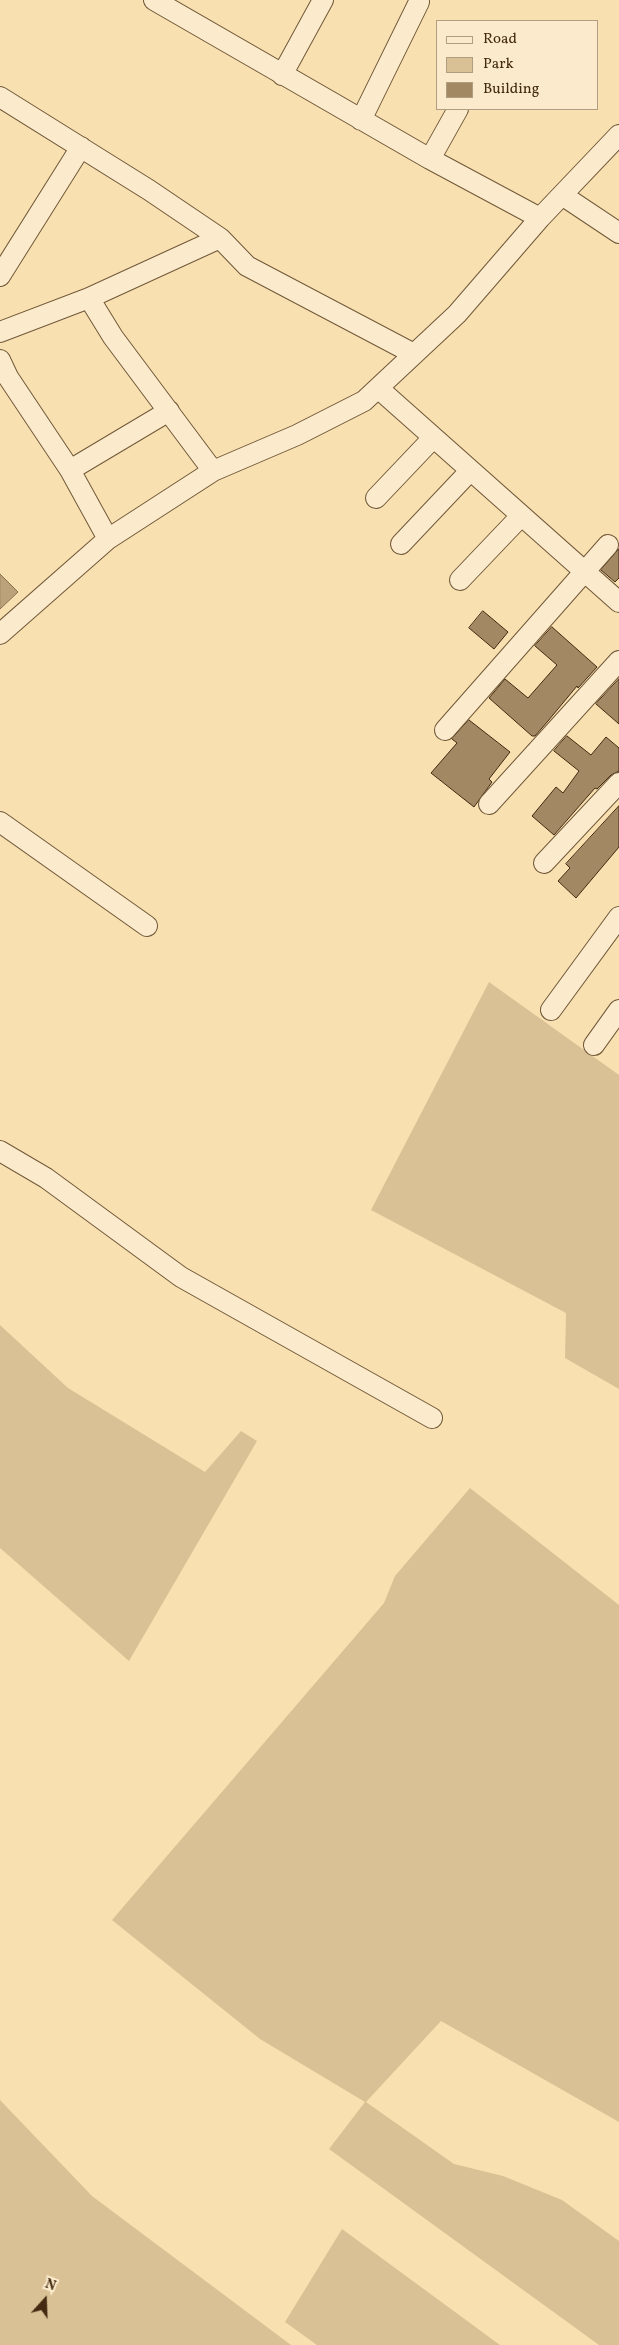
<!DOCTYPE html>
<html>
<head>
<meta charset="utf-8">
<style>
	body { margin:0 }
	#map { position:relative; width:619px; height:2345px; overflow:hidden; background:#f9e0b0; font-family:Vollkorn,serif }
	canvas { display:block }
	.legend { position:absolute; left:436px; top:20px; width:162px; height:90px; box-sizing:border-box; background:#fbebcc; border:1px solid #b19e81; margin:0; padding:6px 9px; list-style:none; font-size:15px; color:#432a11 }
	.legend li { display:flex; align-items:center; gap:10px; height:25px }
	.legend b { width:25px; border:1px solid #b19e81 }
	.north { position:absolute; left:20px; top:2275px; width:50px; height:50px; -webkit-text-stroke:4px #fbebcc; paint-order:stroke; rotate:20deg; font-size:14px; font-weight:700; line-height:20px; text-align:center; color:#432a11 }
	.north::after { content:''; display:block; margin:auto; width:18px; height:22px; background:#432a11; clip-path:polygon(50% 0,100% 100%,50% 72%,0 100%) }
</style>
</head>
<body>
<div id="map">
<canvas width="619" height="2345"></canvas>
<ul class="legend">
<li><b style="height:6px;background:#fbebcc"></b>Road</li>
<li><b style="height:14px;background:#dac195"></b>Park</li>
<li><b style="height:14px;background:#a28964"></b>Building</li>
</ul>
<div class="north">N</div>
</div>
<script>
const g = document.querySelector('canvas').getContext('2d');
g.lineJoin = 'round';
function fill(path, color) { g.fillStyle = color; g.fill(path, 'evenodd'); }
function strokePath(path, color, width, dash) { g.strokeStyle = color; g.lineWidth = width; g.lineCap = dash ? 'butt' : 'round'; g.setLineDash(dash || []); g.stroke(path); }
const green = new Path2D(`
	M489,982L619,1075V1389L565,1358L566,1313L371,1210Z
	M0,1325L68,1388L205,1472L241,1431L257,1441L129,1661L0,1548Z
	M470,1488L619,1605V2122L441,2021L366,2102L454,2164L503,2176L562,2200L619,2241V2345H599L329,2149L365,2102L260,2039L112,1920L384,1603L395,1576Z
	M0,2100L92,2196L291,2345H0Z
	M342,2229L500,2345H317L285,2322Z`);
const water = new Path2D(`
	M0,574L18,592L0,609Z`);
const building = new Path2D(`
	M619,549V578L615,582L601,570Z
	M483,611L508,632L494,649L469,628Z
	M552,627L597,667L578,688L577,686L548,721L535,736H532L489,698L505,679L528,698L557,665L535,646Z
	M619,679V724L596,704Z
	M469,720L510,752L489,779L492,782L474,807L431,773L457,743L452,739Z
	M567,736L591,755L606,737L619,748V771L611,775L597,789L595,788L554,835L532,816L556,787L563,793L579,771L554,751Z
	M619,806V847L576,898L558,881L570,868L566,864Z`);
const minor = new Path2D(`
	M154,0L430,159L540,218
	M282,75L323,0
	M0,97L149,190L220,238L247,266L414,354
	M361,120L419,2
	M430,159L458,109
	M562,195L619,233
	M0,276L81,147
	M89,298L113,337L213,471
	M0,332L89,298L220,238
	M0,360L8,377L70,470L108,539
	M378,388L619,602
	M70,470L169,411
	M376,498L433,438
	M401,544L470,471
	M460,580L521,516
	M0,634L108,539L213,471L297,435L364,401L457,314L540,218L619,135
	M445,730L608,545
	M489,804L619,661
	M0,822L147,926
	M544,863L619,783
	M551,1010L619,917
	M594,1045L619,1010
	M0,1151L46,1178L181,1277L432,1418`);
fill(green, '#dac195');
fill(water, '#bba27a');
strokePath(water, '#8b7250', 1);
fill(building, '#a28964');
strokePath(building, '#432a11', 1);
strokePath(minor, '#705839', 22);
strokePath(minor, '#fbebcc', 20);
</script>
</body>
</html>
